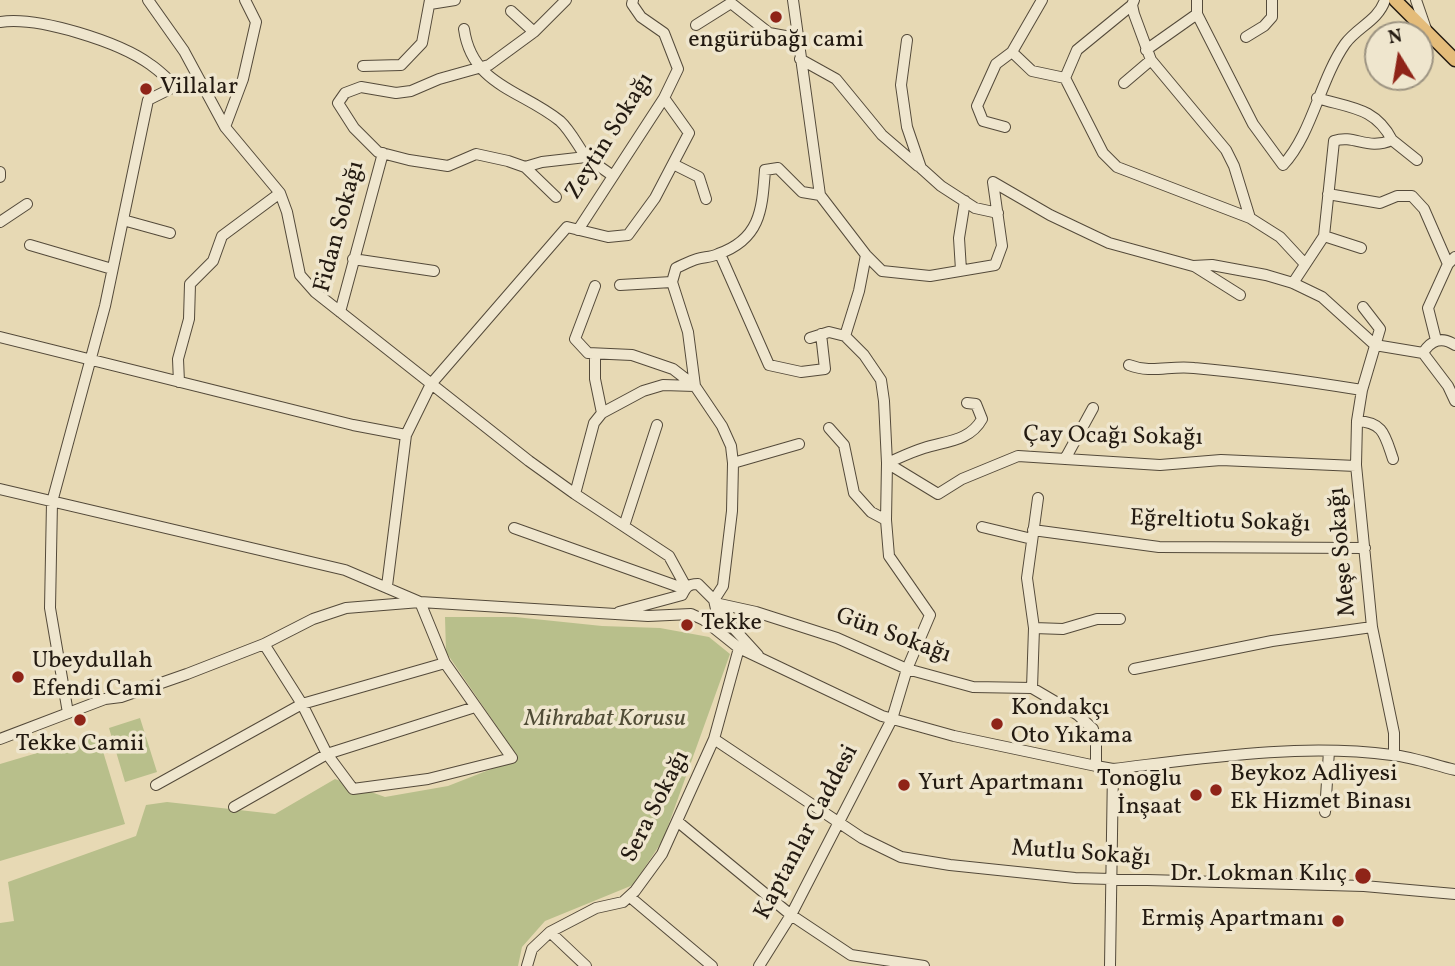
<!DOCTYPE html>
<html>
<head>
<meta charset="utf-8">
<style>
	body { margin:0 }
	#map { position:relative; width:1455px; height:966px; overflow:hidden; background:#e7d9b4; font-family:Vollkorn,serif }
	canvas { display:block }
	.north { position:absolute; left:1364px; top:21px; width:70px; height:70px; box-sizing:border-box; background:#efe6ce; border:2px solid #9d9482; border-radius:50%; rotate:349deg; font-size:19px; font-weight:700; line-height:28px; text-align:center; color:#231a11 }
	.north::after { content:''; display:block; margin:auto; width:24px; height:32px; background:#8f2418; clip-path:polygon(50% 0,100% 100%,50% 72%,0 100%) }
</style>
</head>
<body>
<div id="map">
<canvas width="1455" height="966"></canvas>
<div class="north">N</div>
</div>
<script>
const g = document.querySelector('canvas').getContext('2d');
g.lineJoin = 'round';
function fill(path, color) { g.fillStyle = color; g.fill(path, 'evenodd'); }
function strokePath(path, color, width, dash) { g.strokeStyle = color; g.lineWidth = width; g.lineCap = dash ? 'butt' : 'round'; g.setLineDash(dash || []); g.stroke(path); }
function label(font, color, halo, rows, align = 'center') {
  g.font = font + ' Vollkorn,serif'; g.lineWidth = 7; g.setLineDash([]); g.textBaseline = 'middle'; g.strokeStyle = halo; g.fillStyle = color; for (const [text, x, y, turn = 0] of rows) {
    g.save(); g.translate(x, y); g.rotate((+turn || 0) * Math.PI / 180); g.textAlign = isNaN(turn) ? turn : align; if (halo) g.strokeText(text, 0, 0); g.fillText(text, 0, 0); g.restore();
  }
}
const green = new Path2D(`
	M445,617H515L602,626L660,628L709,637L730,654L663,840L633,885L545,921L522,947L518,966H0V923L14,921L8,882L136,836L146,805L167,802L275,814L335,779L385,797L448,786L499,766L515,753L446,652Z
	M140,718L157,772L125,782L109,728Z
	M98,735L125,824L0,861V764Z`);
const minor = new Path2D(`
	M148,0L184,51L225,127L280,193L287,212L300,275L315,292L529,461L575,494L669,556L686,587
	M566,0L534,32L489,65L439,79L411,91L396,93L361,87L345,93L338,103L354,128L378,152L409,160L448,166L476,154L508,161L525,167L542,162L586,157L613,176
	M793,0L820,195L866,255L882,271L930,276L995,265L1002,246L993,182L1050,215L1109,243L1193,266L1212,265L1266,275L1293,283L1322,297L1375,345L1423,353L1448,386L1455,401
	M1042,0L1012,52L1032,71L1065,78
	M1134,0L1132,5L1134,14L1151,60L1226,150L1234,166L1250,218
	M1197,0V14L1253,124L1283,165C1312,134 1320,80 1345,44C1357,27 1378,21 1385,0
	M1416,0L1427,32
	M430,4L455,0
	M1132,5L1077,50L1065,78L1103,153L1117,167L1250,218L1280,237L1305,264
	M511,11L534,32
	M0,22C38,16 120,42 151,65C160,71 167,79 176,86
	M696,25L731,3L769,33L796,38
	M464,29C472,86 522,90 560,121C570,130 578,146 586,157
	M1246,37L1264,26L1272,17V0
	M907,40L901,85L907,127L921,168L941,186L975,208L998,213
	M1146,50L1197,14
	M800,59L836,79L882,135L918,166
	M363,66L401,65L422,43L430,0
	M1124,83L1151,60
	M225,127L243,79L256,22L245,0
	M1005,127L983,121L977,106L996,64L1012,52
	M1392,140L1417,160
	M673,164L699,177L706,199
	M525,167L556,197
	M0,172V177
	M1328,194L1380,203L1397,196H1412L1424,209L1448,264
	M123,220L170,233
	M0,222L27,204
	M578,230L664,98L678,69L664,33L641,17L632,4L633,0
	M1324,236L1361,248
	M30,245L112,269
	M720,254L769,365L801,372L825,369L821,334
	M353,259L434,271
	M1194,266L1240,295
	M961,270L959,238L965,201
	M1293,283L1324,236L1334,141C1355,134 1367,151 1392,140C1375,107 1350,108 1317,98
	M620,285L672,282
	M1363,307L1380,329L1362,390L1357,421L1356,465L1372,627L1394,733V755
	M340,312L383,153
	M0,337L353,425L406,435L387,586
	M810,338L829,332L845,336
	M1436,340L1428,308L1448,264L1455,257
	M1423,353C1431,340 1442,336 1455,345
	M595,354V379L602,413
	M1129,365C1152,374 1170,365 1194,368C1250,373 1306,381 1362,390
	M179,382L178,359L189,319L190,284L213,261L222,236L280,193
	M1357,421C1384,422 1385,436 1393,459
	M829,428L844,445L854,493L871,512L886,520
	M406,435L431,384L567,227L608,237L628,235L655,198L689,133L664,98
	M1065,459L1093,408
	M733,463L799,444
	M887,463L938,494L962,479L1018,456L1160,465L1221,460L1356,466
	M887,463C899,458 911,452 924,448C946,441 970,441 982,419L976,404L967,403
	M0,489L345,570L420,602
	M575,494L594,423L602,413L643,391L663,385L695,386L673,369L632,355L588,353L575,339L595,286
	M624,526L657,425
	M982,527L1032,539
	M514,528L685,589
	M1033,530L1159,547L1365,548
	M714,600L723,586L732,511L733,463L731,446L722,426L695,386L688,332L672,282L676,268C683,265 690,261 697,259C704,257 712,257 718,254C761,239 762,209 765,170L778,168L802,192L820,195
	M715,603L756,612L837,638L907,669L973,687L1032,688L1078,715L1093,729L1096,742V766
	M619,612L682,595C686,587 688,584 698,584L714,600L716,609L758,655
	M1034,628L1063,629L1097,619H1120
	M739,633L745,618L756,612
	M264,644L302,704L327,754L353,789L428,779L512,758L445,663L420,602
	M1134,669L1272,641L1372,627
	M1032,688L1034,628L1027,578L1038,498
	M68,713L50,608L52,502L105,306L148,100L176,86L200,84
	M0,739L105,699L121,697L187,674L264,644L313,619L346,608L420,602L648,616L691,614L704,620L739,648L882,716L954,736L1096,766L1113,769C1205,758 1299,743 1392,755C1413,757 1434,765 1455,770
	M714,739L862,838L901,857L950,865L1075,878L1364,886L1455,894
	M156,785L302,704L445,663
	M234,807L327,754L475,707
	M1325,812L1329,751
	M677,821L791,915L851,955L924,966
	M630,897L712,966
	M550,932L586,966
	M527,966L532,949L550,932L596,908L623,902L635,891L662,854L714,739L739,648
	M759,966L791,915L892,719L907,669L930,615L889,556L886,520L887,463L884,401L881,380L864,355L845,336L859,291L866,255
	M1110,966L1113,769`);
const major = new Path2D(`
	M1395,0L1455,60`);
const markers = [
	[776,17,7,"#8f2418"],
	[146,89,7,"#8f2418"],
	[687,625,7,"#8f2418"],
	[18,677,7,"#8f2418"],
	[80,720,7,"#8f2418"],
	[997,724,7,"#8f2418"],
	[904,785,7,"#8f2418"],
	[1216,790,7,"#8f2418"],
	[1196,795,7,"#8f2418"],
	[1363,876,9,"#8f2418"],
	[1338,921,7,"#8f2418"]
];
const poiNames = [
	["engürübağı cami",776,42,"center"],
	["Villalar",160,89],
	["Tekke",701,625],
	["Ubeydullah",32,663],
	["Efendi Cami",32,691],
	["Kondakçı",1011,710],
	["Oto Yıkama",1011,738],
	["Tekke Camii",80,746,"center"],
	["Beykoz Adliyesi",1230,776],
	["Ek Hizmet Binası",1230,804],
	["Tonoḡlu",1182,781,"right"],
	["İnşaat",1182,809,"right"],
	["Yurt Apartmanı",918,785],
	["Dr. Lokman Kılıç",1347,876,"right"],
	["Ermiş Apartmanı",1324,921,"right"]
];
const streetNames = [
	["Zeytin Sokağı",611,137,-58],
	["Fidan Sokağı",341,227,-75],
	["Çay Ocağı Sokağı",1113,438,1],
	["Eğreltiotu Sokağı",1220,523,2],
	["Meşe Sokağı",1344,552,-95],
	["Gün Sokağı",893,637,20],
	["Sera Sokağı",657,807,-63],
	["Kaptanlar Caddesi",808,833,-62],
	["Mutlu Sokağı",1081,855,4]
];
const parkNames = [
	["Mihrabat Korusu",605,721]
];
fill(green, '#b8bf8b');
strokePath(minor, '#544a3a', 12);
strokePath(major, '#231a11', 15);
strokePath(minor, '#efe6ce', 10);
strokePath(major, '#e4bc7a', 12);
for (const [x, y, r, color] of markers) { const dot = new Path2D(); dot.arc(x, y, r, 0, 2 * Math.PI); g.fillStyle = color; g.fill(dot); strokePath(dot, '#efe6ce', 2.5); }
label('24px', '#231a11', '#efe6ce', poiNames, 'left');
label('24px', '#231a11', '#efe6ce', streetNames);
label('italic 24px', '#504c36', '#efe6ce', parkNames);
</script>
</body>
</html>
